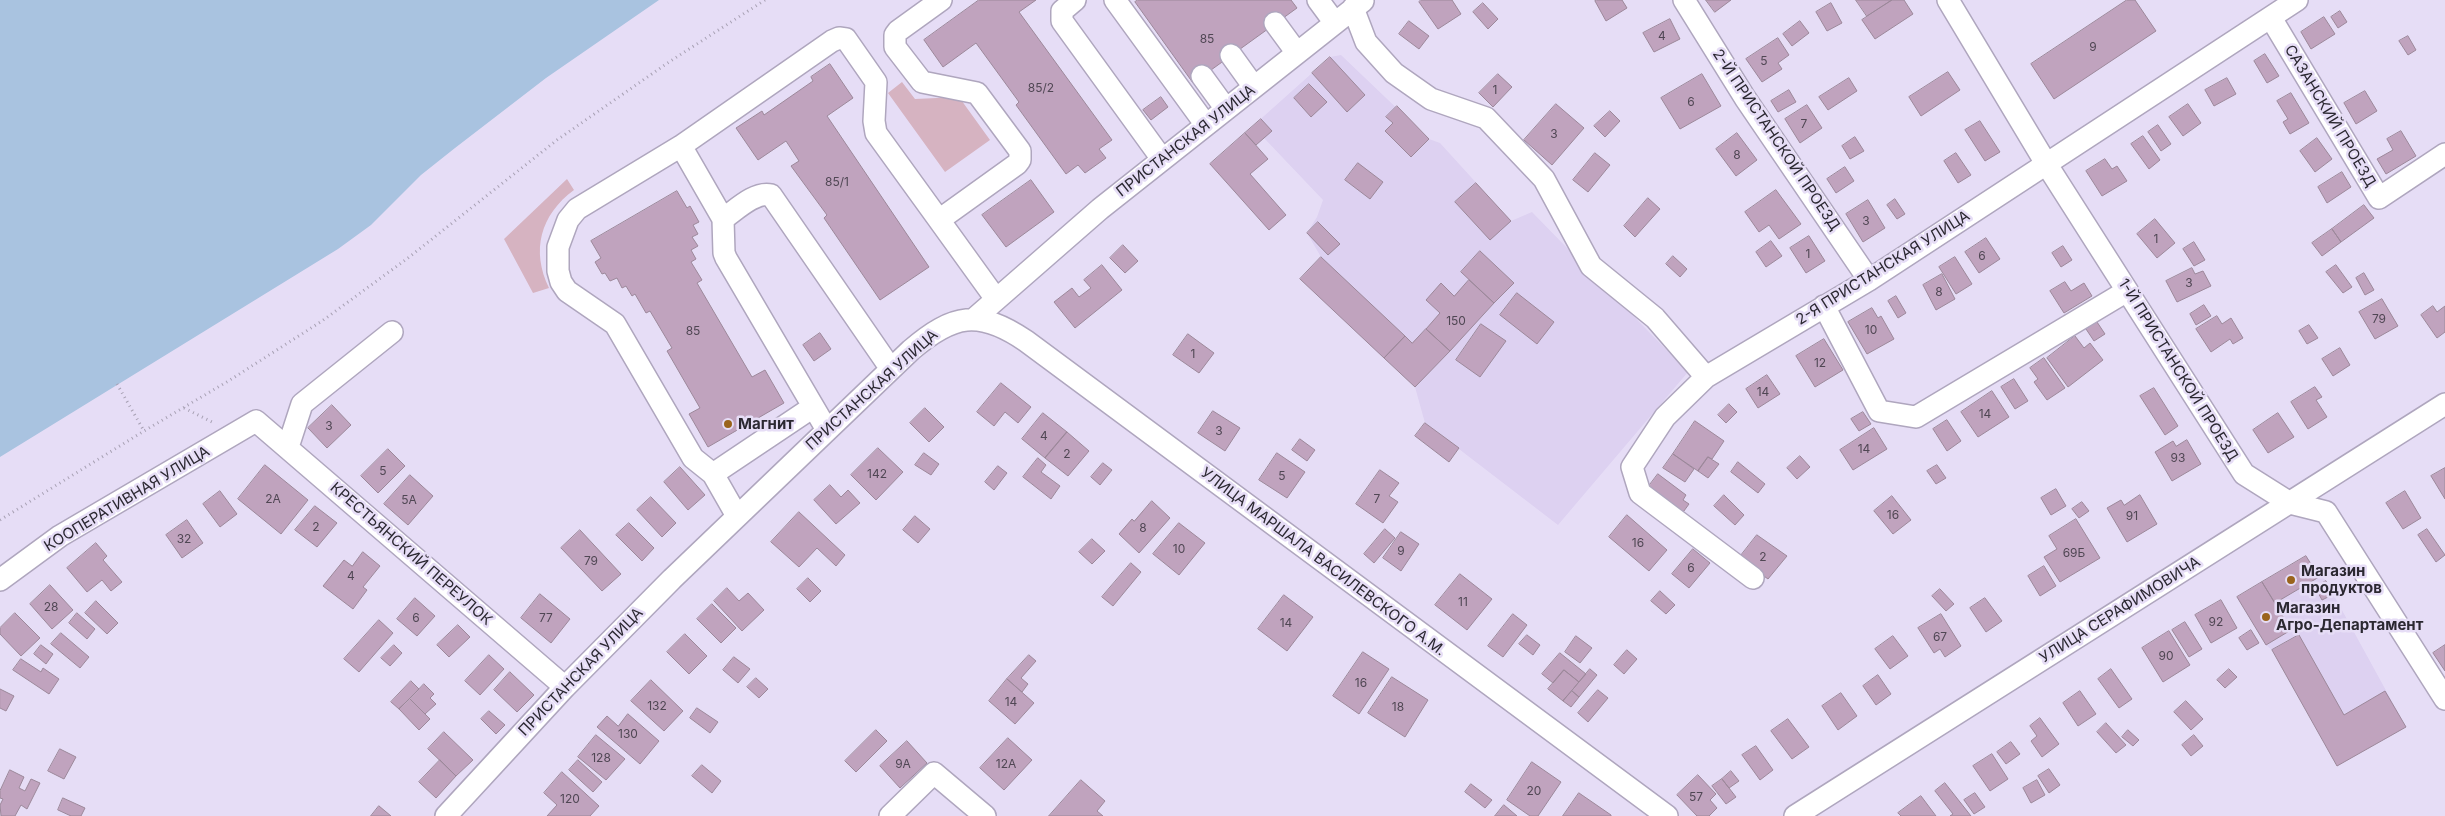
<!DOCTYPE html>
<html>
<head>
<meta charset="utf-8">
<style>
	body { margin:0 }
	canvas { display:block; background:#e6ddf6 }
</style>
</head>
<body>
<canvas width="2445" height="816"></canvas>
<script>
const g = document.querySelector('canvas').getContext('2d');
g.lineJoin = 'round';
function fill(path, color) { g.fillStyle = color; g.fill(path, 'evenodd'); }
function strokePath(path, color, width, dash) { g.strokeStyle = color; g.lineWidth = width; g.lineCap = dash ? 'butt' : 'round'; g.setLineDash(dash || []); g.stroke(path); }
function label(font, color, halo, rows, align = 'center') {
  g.font = font + ' Inter,sans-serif'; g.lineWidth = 5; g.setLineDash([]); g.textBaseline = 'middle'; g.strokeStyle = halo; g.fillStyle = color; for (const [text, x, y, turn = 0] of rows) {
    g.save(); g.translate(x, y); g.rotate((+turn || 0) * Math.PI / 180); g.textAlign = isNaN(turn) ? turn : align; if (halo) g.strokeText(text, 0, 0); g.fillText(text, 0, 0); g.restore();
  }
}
const built = new Path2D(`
	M1341,55L1429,139L1440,143L1511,221L1532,212L1688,372L1558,525L1425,423L1415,387L1300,279L1321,257L1307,233L1317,217L1323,200L1264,138L1256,145L1245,133L1330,57Z
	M2306,556L2326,581L2406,727L2337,766L2272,650L2266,645L2237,597Z`);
const green = new Path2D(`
	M902,82L915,99L959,97L990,140L945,172L888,93Z
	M567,179L574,190C540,215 531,251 549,288L533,293L504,239Z`);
const water = new Path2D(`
	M0,0H659L546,78L455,148L421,175L371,225L338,249L0,457Z`);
const building = new Path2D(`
	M979,0H1036L1019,12L1112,140L1099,149L1106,158L1085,173L1078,165L1066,174L1016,105L1019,102L976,43L943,67L924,40Z
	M1138,0H1291L1297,8L1193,83L1135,2Z
	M1421,0H1452L1461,14L1438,29L1419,2Z
	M1597,0H1622L1627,8L1606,21L1595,1Z
	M1706,0H1731L1715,12Z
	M1856,0H1892L1867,16Z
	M1892,0H1904L1913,14L1875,39L1862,20Z
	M2127,0H2135L2156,31L2054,99L2031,64Z
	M1483,3L1498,19L1488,29L1473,12Z
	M1831,3L1842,23L1827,31L1816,12Z
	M2340,11L2347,22L2338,28L2331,17Z
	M2324,17L2335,34L2311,49L2301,32Z
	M1670,19L1680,39L1654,52L1643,33Z
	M1409,21L1429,36L1419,49L1399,34Z
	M1800,21L1809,33L1792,46L1783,34Z
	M2408,36L2416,50L2408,55L2399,41Z
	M1778,38L1789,55L1778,63L1782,69L1762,82L1746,59Z
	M2265,54L2279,76L2267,83L2254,61Z
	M1330,57L1365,95L1347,112L1312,73Z
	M830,64L853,98L827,116L929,267L880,300L824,218L827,215L791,166L799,161L786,141L758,160L736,128L762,111L764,115L813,81L811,77Z
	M1948,72L1960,90L1921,116L1909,97Z
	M1498,74L1512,87L1493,107L1479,93Z
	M1702,74L1721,106L1680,129L1661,98Z
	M1849,78L1857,91L1828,110L1819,97Z
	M2227,78L2236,94L2214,106L2205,90Z
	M1309,84L1327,102L1311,117L1294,98Z
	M1789,90L1796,102L1778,112L1771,101Z
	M2365,91L2377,111L2356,124L2344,103Z
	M2291,93L2309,123L2290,134L2283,122L2288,119L2277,101Z
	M1161,97L1168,107L1151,120L1143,110Z
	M1556,104L1584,128L1552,165L1524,140Z
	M2188,104L2201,123L2183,136L2169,117Z
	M1807,105L1822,128L1800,143L1785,119Z
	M1397,106L1429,139L1411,157L1385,131L1393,123L1386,117Z
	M1610,111L1620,121L1605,137L1594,126Z
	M1261,119L1272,131L1256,145L1245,133Z
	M1980,121L2000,152L1985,161L1965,130Z
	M2158,125L2171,144L2161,151L2148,132Z
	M2401,131L2416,156L2386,174L2377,159L2393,150L2387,139Z
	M1245,133L1268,159L1250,174L1286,215L1269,230L1210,164Z
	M1737,133L1757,160L1736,176L1716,149Z
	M2143,136L2160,160L2149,169L2131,144Z
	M1855,137L1864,151L1850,159L1842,146Z
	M2317,138L2332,159L2315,172L2300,151Z
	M1595,153L1610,165L1588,192L1573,180Z
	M1956,153L1971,175L1958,183L1944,161Z
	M2105,159L2112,169L2117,166L2127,181L2102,196L2086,171Z
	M1358,163L1383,182L1370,199L1345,180Z
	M1845,167L1854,181L1836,193L1827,179Z
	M2342,172L2351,187L2327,203L2318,187Z
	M1031,180L1054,212L1006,247L982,215Z
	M1476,183L1511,221L1490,240L1455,202Z
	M1776,190L1801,224L1779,239L1769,225L1759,232L1745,212Z
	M677,191L687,208L690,206L699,222L693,225L698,234L692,237L698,246L691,250L696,259L691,262L702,280L697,283L752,377L765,370L784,403L708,447L689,414L700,408L667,351L672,348L650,311L646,313L635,294L632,296L626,286L622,288L617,278L610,281L605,273L602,274L595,262L601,258L591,241Z
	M1648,198L1660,209L1635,237L1624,226Z
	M1895,199L1905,214L1897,219L1887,205Z
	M1868,200L1885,228L1863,242L1846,214Z
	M2364,205L2374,218L2341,242L2332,229Z
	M2155,219L2175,243L2157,258L2137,234Z
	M1318,222L1340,244L1328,255L1307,233Z
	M2332,229L2341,242L2322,256L2312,243Z
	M1809,236L1825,261L1806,273L1790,248Z
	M1986,238L2000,259L1979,273L1965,252Z
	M1771,241L1782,256L1766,267L1756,252Z
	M2194,242L2205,260L2194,266L2183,249Z
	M1123,245L1138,261L1125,273L1110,258Z
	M2063,246L2072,260L2061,267L2052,253Z
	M1480,251L1514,283L1494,303L1461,272Z
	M1673,256L1687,269L1680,277L1666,264Z
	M1321,257L1405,336L1384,358L1300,279Z
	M1955,257L1972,284L1956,294L1939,267Z
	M1102,265L1122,290L1075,328L1054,302L1072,288L1079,297L1091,288L1084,280Z
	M2336,265L2352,287L2343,293L2326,272Z
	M2192,268L2195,274L2203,271L2211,286L2177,302L2166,281Z
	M2364,273L2374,290L2365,295L2356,278Z
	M1942,274L1955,299L1936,310L1923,285Z
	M1469,280L1494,303L1450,351L1426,329L1440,313L1426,300L1441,283L1454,296Z
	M2065,282L2071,291L2084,283L2092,296L2064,313L2050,291Z
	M1517,293L1554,322L1537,344L1500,315Z
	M1896,296L1906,313L1898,318L1888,301Z
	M2382,299L2398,326L2375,339L2359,312Z
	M2204,305L2211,316L2196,325L2190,314Z
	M2433,306L2437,312L2445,306V332L2437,338L2421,315Z
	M1872,308L1878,318L1881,316L1894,339L1867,354L1848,322Z
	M2217,316L2222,324L2231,318L2243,338L2233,344L2230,339L2211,352L2196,329Z
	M2097,322L2105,334L2094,341L2086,329Z
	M1481,324L1506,341L1480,377L1456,360Z
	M2309,325L2318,338L2307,344L2299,331Z
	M1426,329L1450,351L1415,387L1384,358L1405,336L1412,343Z
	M820,333L831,349L814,361L803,345Z
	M1188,334L1214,353L1199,373L1173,355Z
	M2075,336L2084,348L2090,343L2103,360L2068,387L2047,358Z
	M1824,339L1843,370L1815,387L1796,356Z
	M2340,348L2350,365L2333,376L2322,359Z
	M2044,358L2065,388L2047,400L2034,382L2038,379L2030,368Z
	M1767,375L1780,394L1758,408L1746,389Z
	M2014,379L2028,401L2015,409L2001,387Z
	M1001,383L1031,407L1018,423L1005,412L994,426L977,412Z
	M2315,387L2322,397L2316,400L2327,417L2308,429L2291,402Z
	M2154,388L2178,426L2165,435L2140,396Z
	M1992,391L2009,417L1978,437L1961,412Z
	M1729,404L1737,412L1726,423L1718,415Z
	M332,405L351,425L327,448L308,428Z
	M925,408L944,427L929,442L910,423Z
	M1213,411L1240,428L1225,451L1198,433Z
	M1863,412L1871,424L1859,431L1851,419Z
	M1043,413L1067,432L1045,458L1022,439Z
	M2278,413L2294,437L2268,453L2253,430Z
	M1947,420L1961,441L1947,451L1933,429Z
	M1695,421L1724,441L1712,459L1708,457L1698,471L1673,454Z
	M1425,423L1459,448L1449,462L1415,436Z
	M1874,428L1887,449L1853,470L1840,450Z
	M1067,432L1089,451L1068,476L1045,458Z
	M1300,439L1315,450L1307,461L1292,450Z
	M2187,440L2201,464L2172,481L2155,452L2173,441L2176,446Z
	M878,448L903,472L876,500L851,475Z
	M388,449L405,466L378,493L361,476Z
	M924,453L939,464L931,475L915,465Z
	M1277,453L1305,472L1287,498L1259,480Z
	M1673,454L1694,469L1685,482L1663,468Z
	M1800,456L1810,467L1797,479L1787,468Z
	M1708,457L1719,464L1708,478L1698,471Z
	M1038,458L1046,465L1041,472L1060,486L1051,499L1023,477Z
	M1738,462L1765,484L1758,493L1731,472Z
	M1103,463L1112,470L1100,485L1091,477Z
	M265,465L308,500L281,534L238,499Z
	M1937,465L1946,478L1936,484L1927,471Z
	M998,466L1007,473L994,490L985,482Z
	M680,467L705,495L688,510L664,482Z
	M2445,468V499L2431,476Z
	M1380,470L1399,483L1389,496L1398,502L1383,523L1356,504Z
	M1658,474L1686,495L1683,500L1689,504L1681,515L1646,490Z
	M410,475L433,496L408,525L384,504Z
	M830,485L841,497L848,490L860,503L836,524L814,500Z
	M2056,489L2066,506L2051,515L2041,498Z
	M220,491L237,514L220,527L203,504Z
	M2405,491L2421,518L2403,529L2386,503Z
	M1724,495L1744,515L1735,525L1714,506Z
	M2140,495L2157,524L2127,542L2107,508L2121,500L2124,505Z
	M1892,496L1911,520L1893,534L1874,511Z
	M651,497L676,523L662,537L637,510Z
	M1152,501L1170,518L1139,553L1119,534L1132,519L1134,521Z
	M2082,502L2089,511L2079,518L2072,509Z
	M315,506L337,523L317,547L295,530Z
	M799,512L845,555L836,566L817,548L799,567L771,542Z
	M1627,515L1667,550L1649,571L1609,537Z
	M915,516L930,529L918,543L903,530Z
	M2076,519L2100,558L2060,582L2044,557L2057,549L2049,536Z
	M187,520L203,543L182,558L166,535Z
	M629,523L654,548L642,561L616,535Z
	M1179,523L1205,543L1179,575L1153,554Z
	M1385,529L1395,538L1374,563L1364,554Z
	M2427,529L2445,555L2436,562L2418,535Z
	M580,530L621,574L602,591L561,548Z
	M1401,532L1419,544L1401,571L1383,558Z
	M1757,535L1787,556L1768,579L1739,558Z
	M1092,539L1105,551L1092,564L1079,552Z
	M96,543L107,556L103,560L122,582L111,591L102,580L87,592L67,568Z
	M1693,549L1710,563L1689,588L1672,574Z
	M363,552L380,566L363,587L367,590L353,609L323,586L344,560L352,566Z
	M2306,556L2319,577L2275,603L2262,582Z
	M1131,563L1141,572L1113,606L1102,597Z
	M2044,566L2056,586L2040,596L2028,576Z
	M1460,574L1492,599L1467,630L1435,605Z
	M808,578L821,591L810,602L797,589Z
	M2326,581L2332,595L2322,600L2315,587Z
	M2262,582L2291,630L2266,645L2237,597Z
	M50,585L73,610L52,629L30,604Z
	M727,588L739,601L748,593L764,610L742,631L714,601Z
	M1940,589L1954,604L1946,611L1932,596Z
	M1660,591L1675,605L1666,614L1651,601Z
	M540,594L570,619L551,643L521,618Z
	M1284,595L1313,617L1287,651L1258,629Z
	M415,598L435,616L417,636L397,619Z
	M1985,598L2002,621L1986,632L1970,608Z
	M2221,600L2237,628L2211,643L2195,615Z
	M96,601L118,623L107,634L85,613Z
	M712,604L736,628L721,643L697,619Z
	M15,613L40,638L21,656L0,634V628Z
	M77,613L95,629L87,639L69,623Z
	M1513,614L1527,625L1503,657L1488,646Z
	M1941,614L1961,646L1945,657L1940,649L1934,653L1918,628Z
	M379,620L393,633L359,672L344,659Z
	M2185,622L2202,649L2189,657L2172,630Z
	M458,625L470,637L449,657L437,645Z
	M2251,630L2259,643L2247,650L2239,638Z
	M2169,631L2190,665L2163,682L2142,648Z
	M61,633L89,657L80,668L51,644Z
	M685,634L707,656L689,674L667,652Z
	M1527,635L1540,645L1533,655L1519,644Z
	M2299,635L2344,715L2385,691L2406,727L2337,766L2272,650Z
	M1576,636L1592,648L1580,663L1565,652Z
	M1893,636L1908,656L1890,669L1875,649Z
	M41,645L53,654L46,664L34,654Z
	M394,645L402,653L390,666L381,658Z
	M2445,645V671L2433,653Z
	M1627,650L1637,659L1624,674L1614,665Z
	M1363,652L1389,669L1359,714L1333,696Z
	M1560,653L1586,674L1579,682L1564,670L1553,683L1542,674Z
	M489,655L504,669L480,695L465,681Z
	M1029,655L1036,661L1021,678L1028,684L1022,692L1007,679Z
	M734,657L750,669L738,683L723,670Z
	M21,659L41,672L43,668L59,679L49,694L13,670Z
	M1590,669L1597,675L1579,697L1572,691Z
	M2111,669L2132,699L2119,708L2098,679Z
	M2229,669L2237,677L2225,688L2217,680Z
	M1564,670L1579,682L1563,701L1548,689Z
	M510,672L534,695L517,712L494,690Z
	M1878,675L1891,694L1876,705L1863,686Z
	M1392,677L1428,700L1405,737L1368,713Z
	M756,678L768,689L759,698L747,687Z
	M1007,679L1034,703L1015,724L989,701Z
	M651,680L683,711L664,731L631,701Z
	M411,681L419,689L399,709L391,702Z
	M424,684L434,694L430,698L436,704L425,714L410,699Z
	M0,689L14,696L6,711L0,708Z
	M1598,690L1608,698L1588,722L1578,713Z
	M1572,691L1579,697L1571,707L1563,701Z
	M2080,691L2096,714L2078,726L2063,703Z
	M1841,693L1857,716L1838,730L1822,706Z
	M410,699L430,719L419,730L399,709Z
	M2186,701L2203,719L2191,730L2174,712Z
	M697,708L718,722L710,733L690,718Z
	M489,711L505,725L496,734L481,719Z
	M628,714L659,741L640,764L597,727L607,716L618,726Z
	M2040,718L2059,744L2042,757L2031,741L2037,736L2030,726Z
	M1788,719L1809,747L1792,759L1771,731Z
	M2106,723L2126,745L2116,753L2097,732Z
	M876,730L887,741L856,772L845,761Z
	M2128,730L2139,740L2133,746L2122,737Z
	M444,732L473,760L456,776L428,749Z
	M596,735L625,759L606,780L578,757Z
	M2194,735L2203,746L2191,756L2182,745Z
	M1008,738L1032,760L1004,790L980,768Z
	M907,741L927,763L900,788L880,766Z
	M2011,742L2020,754L2006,764L1997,752Z
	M1756,746L1773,770L1760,780L1742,755Z
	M60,749L76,757L64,779L48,771Z
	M1992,754L2008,779L1990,791L1973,766Z
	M440,760L456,776L436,798L419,782Z
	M578,760L602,782L593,792L569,770Z
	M1532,762L1561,782L1538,816H1530L1507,800Z
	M702,765L721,781L712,793L692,776Z
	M2049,769L2060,785L2049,793L2038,776Z
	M10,770L24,777L19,788L25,791L31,779L40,783L27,809L21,805L15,816H1L0,805L3,799L0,798V791Z
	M1731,771L1739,781L1729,788L1722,779Z
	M562,772L599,806L590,816H547L557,805L544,793Z
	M1698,775L1716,794L1710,800L1717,808L1709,816H1697L1677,795Z
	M1722,779L1736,797L1726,804L1712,786Z
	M1081,780L1105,801L1097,811L1103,816H1049Z
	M2037,780L2045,795L2031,803L2023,788Z
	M1945,783L1971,816H1950L1953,814L1935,791Z
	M1471,784L1492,800L1485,808L1465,792Z
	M1579,793L1611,815V816H1563Z
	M1975,793L1985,807L1974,814L1964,800Z
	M1921,796L1936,816H1901L1898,813Z
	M63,798L85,808L81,816H71L58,810Z
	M1504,805L1517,816H1495Z
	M379,806L391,816H371Z`);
const path = new Path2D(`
	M117,384L144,431
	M184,408L212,422
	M0,520L144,431L230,380L322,321L408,258L557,140L669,62L765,0`);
const minor = new Path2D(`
	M941,0L898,31L895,35V47L922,82L977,93L1020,151V160L1017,164L939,220L996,299
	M1075,0L1062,11V21L1162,159
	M1115,0L1206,125
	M1318,0L1335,23
	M1684,0L1745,98L1869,280
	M1948,0L2047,165L2244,474L2290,503L2326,512L2445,699
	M1353,8L1366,42L1394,73L1431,99L1486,118L1544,179L1591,266L1655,318L1706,377
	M2271,18L2379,198L2445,154
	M1275,23L1297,53
	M1231,55L1254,87
	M1202,76L1226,109
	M681,146L832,41L839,38L846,39L876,82L874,121L876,133L939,220
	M723,219C736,210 755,191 771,195L891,369
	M1824,306L1879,411L1916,417L2127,291
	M974,319L1100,209L1363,1
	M288,447L302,404L392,332
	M713,474L813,407
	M737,516L713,474L693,458L615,324L567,291L561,282L558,271V247L568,220L577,209L681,146L723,219L724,253L726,258L827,430
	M1753,578L1640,493L1632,467L1665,417L1706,377L1869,280L2297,0
	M0,580L60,536L256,421L565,687
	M446,816L565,687L672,579L911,350C953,314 979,309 1026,341L1667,816
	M890,816L934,773L985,816
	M1795,816L2445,404`);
const markers = [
	[728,424,5,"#9a641c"],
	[2291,580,5,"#9a641c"],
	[2266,617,5,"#9a641c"]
];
const numberNames = [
	["4",1662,36],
	["85",1207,39],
	["9",2093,47],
	["5",1764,61],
	["85/2",1041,88],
	["1",1495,90],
	["6",1691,102],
	["7",1804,124],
	["3",1554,134],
	["8",1737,155],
	["85/1",837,182],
	["3",1866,221],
	["1",2156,239],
	["1",1808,254],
	["6",1982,256],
	["3",2189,283],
	["8",1939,292],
	["79",2379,319],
	["150",1456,321],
	["10",1871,330],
	["85",693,331],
	["1",1193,354],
	["12",1820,363],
	["14",1763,392],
	["14",1985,414],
	["3",329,426],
	["3",1219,431],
	["4",1044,436],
	["14",1864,449],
	["2",1067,454],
	["93",2178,458],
	["5",383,471],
	["142",877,474],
	["5",1282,476],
	["2А",273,499],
	["7",1377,499],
	["5А",409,500],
	["16",1893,515],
	["91",2132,516],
	["2",316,527],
	["8",1143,528],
	["32",184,539],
	["16",1638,543],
	["10",1179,549],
	["9",1401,551],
	["69Б",2074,553],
	["2",1763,557],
	["79",591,561],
	["6",1691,568],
	["4",351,576],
	["11",1463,602],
	["28",51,607],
	["6",416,618],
	["77",546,618],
	["92",2216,622],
	["14",1286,623],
	["67",1940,637],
	["90",2166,656],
	["16",1361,683],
	["14",1011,702],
	["132",657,706],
	["18",1398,707],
	["130",628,734],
	["128",601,758],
	["9А",903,764],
	["12А",1006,764],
	["20",1534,791],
	["57",1696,797],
	["120",570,799]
];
const streetNames = [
	["САЗАНСКИЙ ПРОЕЗД",2330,116,59],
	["2-Й ПРИСТАНСКОЙ ПРОЕЗД",1776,140,56],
	["ПРИСТАНСКАЯ УЛИЦА",1186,141,-38],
	["2-Я ПРИСТАНСКАЯ УЛИЦА",1883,268,-32],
	["1-Й ПРИСТАНСКОЙ ПРОЕЗД",2178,370,58],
	["ПРИСТАНСКАЯ УЛИЦА",872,390,-42],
	["КООПЕРАТИВНАЯ УЛИЦА",127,499,-31],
	["КРЕСТЬЯНСКИЙ ПЕРЕУЛОК",411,554,41],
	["УЛИЦА МАРШАЛА ВАСИЛЕВСКОГО А.М.",1323,562,37],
	["УЛИЦА СЕРАФИМОВИЧА",2120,610,-32],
	["ПРИСТАНСКАЯ УЛИЦА",581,672,-46]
];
const poiNames = [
	["Магнит",738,424],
	["Магазин",2301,571],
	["продуктов",2301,588],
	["Магазин",2276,608],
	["Агро-Департамент",2276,625]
];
fill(built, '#ddd1f1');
fill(green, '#d6b3c1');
fill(water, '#a9c3e0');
fill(building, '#c0a3be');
strokePath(building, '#9c889a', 1);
strokePath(minor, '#afa6be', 24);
strokePath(path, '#a8a1b4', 3, [1, 4]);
strokePath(minor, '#fff', 21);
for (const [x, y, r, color] of markers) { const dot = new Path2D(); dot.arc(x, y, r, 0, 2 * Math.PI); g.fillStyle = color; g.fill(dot); strokePath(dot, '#e6ddf6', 2); }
label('12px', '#504754', null, numberNames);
label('15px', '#2b2831', '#e6ddf6', streetNames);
label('bold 15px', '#2b2831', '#e6ddf6', poiNames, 'left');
</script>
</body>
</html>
